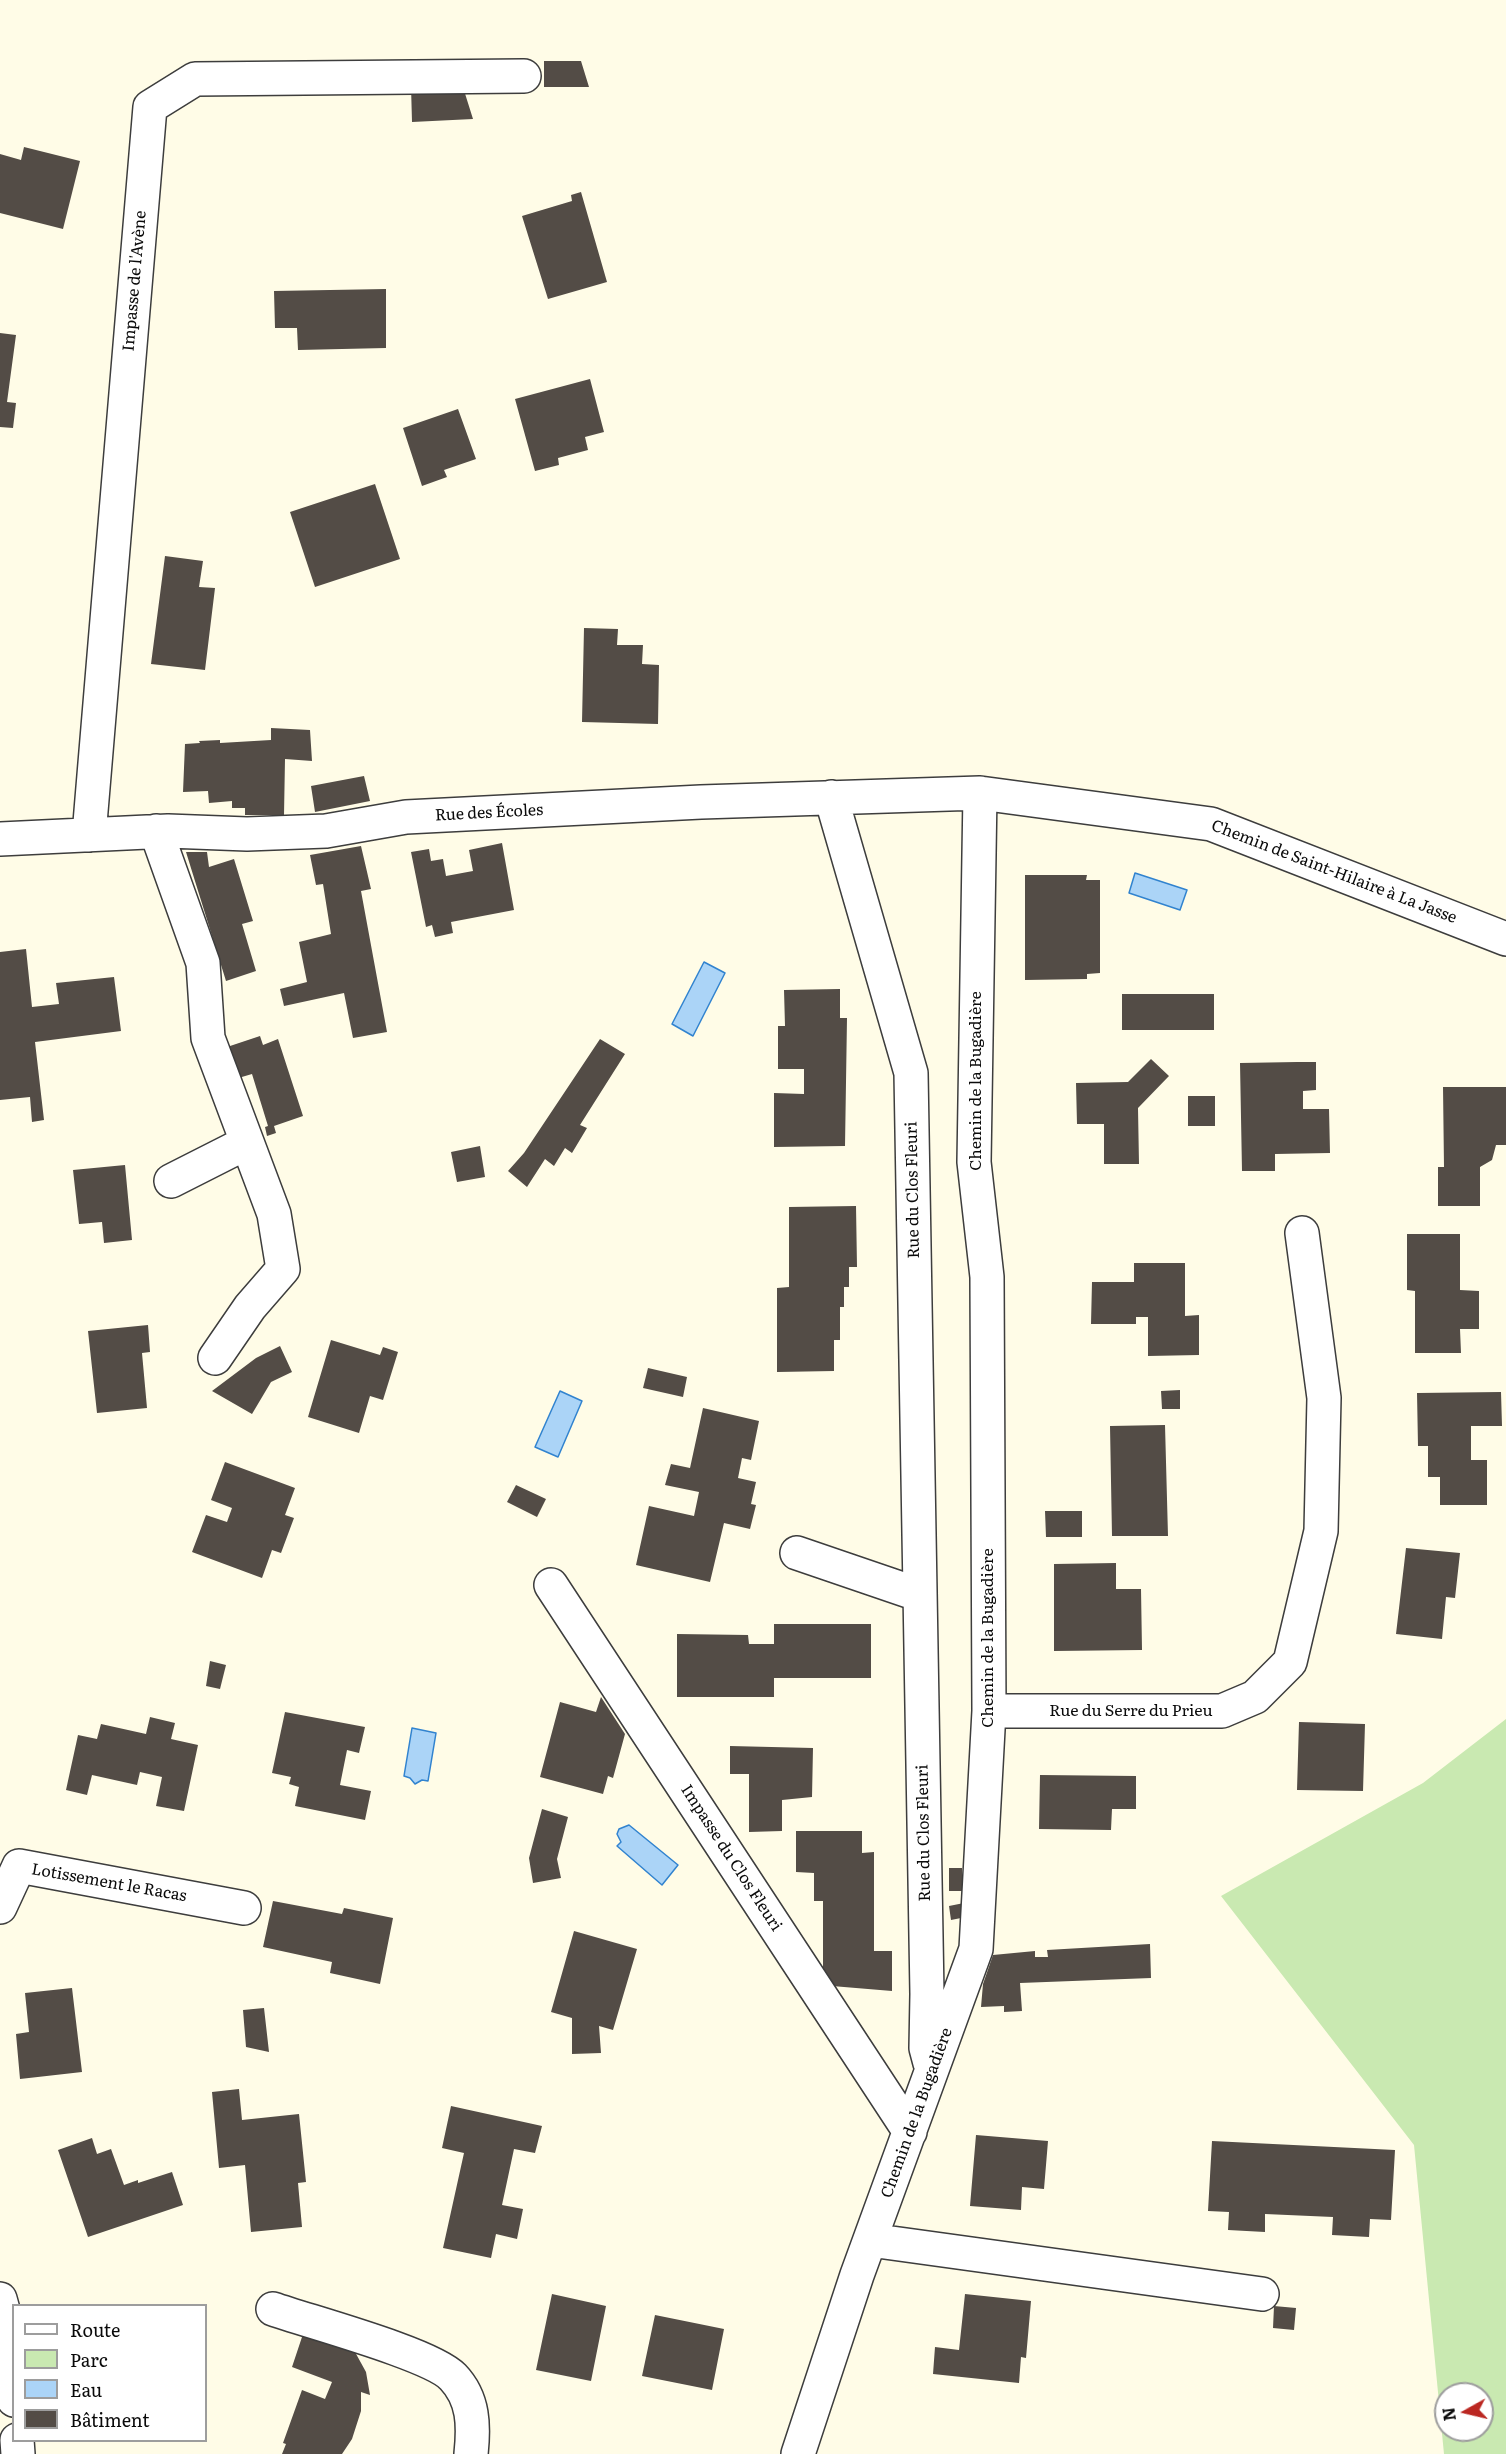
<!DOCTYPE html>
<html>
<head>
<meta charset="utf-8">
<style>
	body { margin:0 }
	#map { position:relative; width:1506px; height:2454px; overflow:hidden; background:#fffce7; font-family:Literata,serif }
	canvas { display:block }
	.legend { position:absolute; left:12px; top:2304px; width:195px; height:138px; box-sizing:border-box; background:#fff; border:2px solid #9d9d9d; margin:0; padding:8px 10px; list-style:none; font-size:18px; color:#0a0a0a }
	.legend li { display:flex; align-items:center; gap:12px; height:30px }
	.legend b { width:30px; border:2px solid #9d9d9d }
	.north { position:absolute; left:1434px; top:2382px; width:60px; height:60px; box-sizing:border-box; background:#fff; border:2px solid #9d9d9d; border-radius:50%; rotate:262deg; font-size:16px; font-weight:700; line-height:24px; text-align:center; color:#0a0a0a }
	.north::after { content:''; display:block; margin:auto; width:21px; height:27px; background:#bb2721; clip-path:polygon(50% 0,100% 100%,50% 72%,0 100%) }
</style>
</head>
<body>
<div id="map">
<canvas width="1506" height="2454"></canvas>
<ul class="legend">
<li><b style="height:8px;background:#fff"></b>Route</li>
<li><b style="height:16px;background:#c9e9b1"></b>Parc</li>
<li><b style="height:16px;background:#abd4f7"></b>Eau</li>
<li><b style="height:16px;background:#534c46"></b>Bâtiment</li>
</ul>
<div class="north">N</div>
</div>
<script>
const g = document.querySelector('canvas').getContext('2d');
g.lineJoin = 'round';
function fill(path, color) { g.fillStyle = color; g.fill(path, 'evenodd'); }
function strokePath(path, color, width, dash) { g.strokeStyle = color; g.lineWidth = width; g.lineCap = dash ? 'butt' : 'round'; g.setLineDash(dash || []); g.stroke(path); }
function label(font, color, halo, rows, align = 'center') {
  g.font = font + ' Literata,serif'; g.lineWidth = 6; g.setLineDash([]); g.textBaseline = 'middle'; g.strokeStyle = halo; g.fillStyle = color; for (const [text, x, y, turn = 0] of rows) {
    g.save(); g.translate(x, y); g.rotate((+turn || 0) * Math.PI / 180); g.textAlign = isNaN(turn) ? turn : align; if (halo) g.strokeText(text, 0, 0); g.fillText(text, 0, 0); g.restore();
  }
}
const green = new Path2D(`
	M1506,1719V2454H1444L1414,2145L1221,1896L1423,1783ZM1446,2394H1482V2430H1446Z`);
const water = new Path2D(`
	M1135,873L1187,890L1180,910L1129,893Z
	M704,962L725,973L693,1036L672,1024Z
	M560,1391L582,1401L558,1457L535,1447Z
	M412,1728L436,1733L428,1781L422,1780L415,1784L410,1778L404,1776Z
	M629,1825L678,1865L662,1885L617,1846L621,1842L617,1834L619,1829Z`);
const building = new Path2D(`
	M544,61H581L589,87H544Z
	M462,84L473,119L412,122L411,86Z
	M24,147L80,161L63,229L0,213V154L21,160Z
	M581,192L607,282L548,299L522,216L572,201L571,195Z
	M386,289V348L298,350L297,328H275L274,291Z
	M0,333L16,335L7,402L16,403L13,428L0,427Z
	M590,379L604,432L585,437L588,450L558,458L559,465L535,471L515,399Z
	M458,409L476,459L444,470L447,477L422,486L403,428Z
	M375,484L400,559L315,587L290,512Z
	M165,556L203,561L199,587L215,588L205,670L151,664Z
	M584,628L618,629L617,645H643L642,664L659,665L658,724L582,722Z
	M271,728L310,730L312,761L285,759L284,815H245V808H232V801L209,803L208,791L183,792L185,744L200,743L199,741L220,740V743L271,740Z
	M364,776L370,801L315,812L311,786Z
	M502,843L514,910L451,922L453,933L435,937L432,925L426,927L411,852L429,849L431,861L443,859L446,876L473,871L469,850Z
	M361,846L371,889L361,891L387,1032L353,1038L344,993L284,1006L280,989L307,982L299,942L331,934L323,884L316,885L310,855Z
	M186,852H207L209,867L234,859L253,921L242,924L256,971L226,981Z
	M1025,875H1087L1086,880H1100V973L1087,974V979L1025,980Z
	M26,949L32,1007L59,1004L56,983L114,977L121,1031L35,1042L44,1120L32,1122L30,1097L0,1100V952Z
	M840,989V1018H847L845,1146L774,1147V1093L804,1094V1069H778V1026H785L784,990Z
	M1122,994H1214V1030H1122Z
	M260,1036L263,1045L278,1039L303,1116L274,1126L276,1133L267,1136L265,1127L268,1126L252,1074L235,1079L224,1048Z
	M600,1039L625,1054L580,1125L587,1128L572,1153L565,1148L554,1166L545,1159L527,1187L508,1171L524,1153Z
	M1151,1059L1169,1076L1138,1108L1139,1164H1104V1124H1077L1076,1083L1128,1082Z
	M1297,1062H1316V1090L1303,1091V1109H1329L1330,1153L1275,1154V1171H1242L1240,1063Z
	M1443,1087H1506V1145H1496L1492,1160L1480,1167V1206H1438V1167H1444Z
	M1188,1096H1215V1126H1188Z
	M480,1146L485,1177L457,1182L451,1152Z
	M125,1165L132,1240L104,1243L102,1222L79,1224L73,1170Z
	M856,1206L857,1267H849V1287H844V1307H840V1340H834V1371L777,1372V1288L789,1287V1207Z
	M1407,1234H1460V1290L1479,1291V1329H1460L1461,1353H1415V1291L1407,1290Z
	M1134,1263H1185V1316L1199,1315V1355L1148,1356V1317H1136V1324H1091L1092,1282H1134Z
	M148,1325L150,1352L142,1353L147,1408L97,1413L88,1331Z
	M331,1340L380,1355L383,1347L398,1352L383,1400L370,1396L359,1433L308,1417Z
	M280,1346L292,1372L271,1382L252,1414L212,1391L256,1358Z
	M648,1368L687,1377L683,1397L643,1388Z
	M1180,1390V1409H1162L1161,1391Z
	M1501,1392L1502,1426H1471V1460H1487V1505H1440V1477H1428V1446H1418L1417,1393Z
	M703,1408L759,1421L751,1460L742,1458L738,1478L756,1482L751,1504L756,1505L750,1529L724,1523L710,1582L636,1565L649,1506L694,1516L699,1492L665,1485L671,1464L690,1468Z
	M1165,1425L1168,1536H1112L1110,1426Z
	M225,1462L295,1488L285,1515L294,1518L281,1553L272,1550L262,1578L192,1552L206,1515L227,1522L232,1508L211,1500Z
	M516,1485L546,1499L537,1517L507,1502Z
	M1045,1511H1082V1537H1046Z
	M1406,1548L1460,1553L1455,1598L1446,1597L1442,1639L1396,1634Z
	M1116,1563V1589H1141L1142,1650L1054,1651V1564Z
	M774,1624H871V1678H774V1697H677V1634L748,1635L749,1644H774Z
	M210,1661L226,1665L220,1689L206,1686Z
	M601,1697L625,1734L613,1778L608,1776L603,1794L540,1777L560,1702L596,1712Z
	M285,1712L365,1727L359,1753L347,1750L340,1785L371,1791L365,1820L295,1806L299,1787L289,1784L291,1777L272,1773Z
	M150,1717L175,1723L171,1739L198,1745L184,1811L156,1806L162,1777L140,1772L137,1785L92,1775L87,1795L66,1790L78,1735L97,1739L101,1724L146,1734Z
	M1299,1722L1365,1724L1363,1791L1297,1790Z
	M730,1746L813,1748L812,1797L782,1800V1831L749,1832V1774H730Z
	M1040,1775L1136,1776V1809H1112L1111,1830L1039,1829Z
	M542,1809L568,1817L557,1859L561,1878L533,1883L529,1858Z
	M796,1831H862V1853L874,1852V1951H892V1991L832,1986L823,1968V1901H814V1873L796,1872Z
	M949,1868H962V1891H949Z
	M273,1901L342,1914L344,1908L393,1918L380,1984L330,1973L332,1962L263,1947Z
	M964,1903L966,1917L951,1920L949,1906Z
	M574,1931L637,1949L613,2030L599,2026L601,2053L572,2054V2018L551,2012Z
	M1150,1944L1151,1978L1020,1983L1022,2011L1004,2012V2006L981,2007L983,1984L993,1955L1035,1951V1957H1048L1047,1950Z
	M72,1988L82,2072L20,2079L16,2034L29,2032L25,1993Z
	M264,2008L269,2052L246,2047L243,2010Z
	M239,2089L242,2120L299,2114L306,2182L298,2183L302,2227L251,2232L245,2165L219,2168L212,2092Z
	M451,2106L542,2126L535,2153L514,2149L502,2205L523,2209L517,2239L496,2234L491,2258L443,2248L464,2153L442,2148Z
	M976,2135L1048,2141L1044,2189L1022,2187L1021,2210L970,2206Z
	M92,2138L97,2154L111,2149L124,2185L138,2180V2183L172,2172L183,2205L88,2237L58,2150Z
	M1212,2141L1395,2150L1391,2220L1370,2219L1369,2237L1332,2235L1333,2217L1265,2214V2232L1228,2230L1229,2212L1208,2211Z
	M552,2294L606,2306L591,2381L536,2370Z
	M965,2294L1031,2301L1026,2358L1021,2357L1019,2383L933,2374L935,2347L959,2350Z
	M1274,2306L1296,2308L1294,2330L1273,2328Z
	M655,2315L724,2329L712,2390L642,2376Z
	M303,2334L355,2352L366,2372L370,2395L361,2392V2411L352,2439L342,2454H282L286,2444L283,2443L302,2390L325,2399L332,2382L292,2367Z`);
const minor = new Path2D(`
	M831,797L911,1073L927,1994L926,2048L930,2063
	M156,831L203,963L208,1038L274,1214L283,1269L250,1307L215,1358
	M89,835L150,107L195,79L524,76
	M0,839L168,831L247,834L326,831L406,817L701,802L980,793L1211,824L1506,939
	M171,1181L246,1143
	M797,1553L920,1595
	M551,1585L910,2132
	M989,1711H1222L1255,1697L1290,1662L1321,1531L1324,1398L1302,1233
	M0,1907L19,1866L244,1908
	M870,2240L1262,2294
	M0,2299L8,2328L14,2400
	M273,2309C310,2322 431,2354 453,2377C474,2399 474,2426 471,2454
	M17,2440L18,2454
	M798,2454L857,2275L976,1949L989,1711L987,1277L974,1162L980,793`);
const streetNames = [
	["Impasse de l'Avène",135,281,-85],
	["Rue des Écoles",489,813,-3],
	["Chemin de Saint-Hilaire à La Jasse",1334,872,21],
	["Chemin de la Bugadière",976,1081,-90],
	["Rue du Clos Fleuri",913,1190,-91],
	["Chemin de la Bugadière",988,1638,-90],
	["Rue du Serre du Prieu",1131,1711],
	["Rue du Clos Fleuri",924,1833,-91],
	["Impasse du Clos Fleuri",731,1858,57],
	["Lotissement le Racas",109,1883,10],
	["Chemin de la Bugadière",917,2113,-70]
];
fill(green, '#c9e9b1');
fill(water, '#abd4f7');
strokePath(water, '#3183cf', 1.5);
fill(building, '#534c46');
strokePath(minor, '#3d3d3d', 36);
strokePath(minor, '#fff', 33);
label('16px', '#0a0a0a', '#fff', streetNames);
</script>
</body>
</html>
